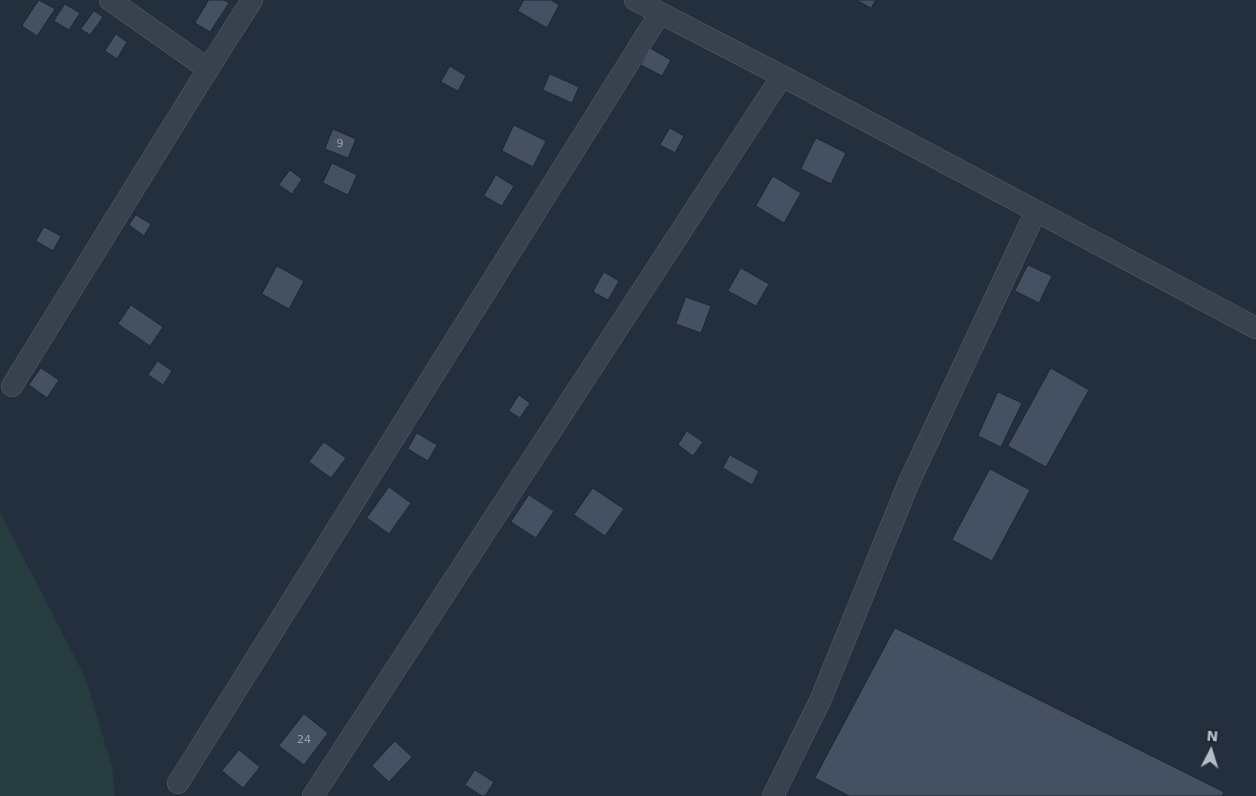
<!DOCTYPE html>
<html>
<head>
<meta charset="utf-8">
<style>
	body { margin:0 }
	#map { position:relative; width:1256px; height:796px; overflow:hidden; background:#242f3e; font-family:"DejaVu Sans",sans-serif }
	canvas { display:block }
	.north { position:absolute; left:1186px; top:726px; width:50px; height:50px; -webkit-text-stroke:4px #1d2633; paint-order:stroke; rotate:5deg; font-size:14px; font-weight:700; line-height:20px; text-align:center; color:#b4bcc9 }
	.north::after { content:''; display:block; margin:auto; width:18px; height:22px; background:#b4bcc9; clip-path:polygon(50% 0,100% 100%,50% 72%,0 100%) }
</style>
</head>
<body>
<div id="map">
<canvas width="1256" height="796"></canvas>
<div class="north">N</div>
</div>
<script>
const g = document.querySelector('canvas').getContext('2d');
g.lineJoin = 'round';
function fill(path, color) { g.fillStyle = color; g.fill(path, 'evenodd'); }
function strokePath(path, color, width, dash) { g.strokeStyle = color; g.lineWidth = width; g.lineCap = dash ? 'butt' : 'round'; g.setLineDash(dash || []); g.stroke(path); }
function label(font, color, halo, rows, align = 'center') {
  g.font = font + ' "DejaVu Sans",sans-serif'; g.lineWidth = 4.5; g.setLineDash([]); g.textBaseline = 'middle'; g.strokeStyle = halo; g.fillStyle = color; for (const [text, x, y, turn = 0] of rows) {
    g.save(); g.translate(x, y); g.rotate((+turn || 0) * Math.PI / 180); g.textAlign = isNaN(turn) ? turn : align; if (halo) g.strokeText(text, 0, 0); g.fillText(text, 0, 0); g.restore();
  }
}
const green = new Path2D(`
	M0,512L86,679L112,767L115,796H0Z`);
const building = new Path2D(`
	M39,0L55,9L37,36L22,26Z
	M209,0H224L229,3L210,32L195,23Z
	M524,0H551L559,5L547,28L518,11Z
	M857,0H876L871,8Z
	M65,4L80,13L69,30L54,21Z
	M94,11L103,17L90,35L81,29Z
	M116,34L127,42L117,59L105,51Z
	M650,48L671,60L662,76L641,65Z
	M450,66L466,76L458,91L441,82Z
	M550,74L579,87L572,103L543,90Z
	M514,125L546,141L533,167L502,151Z
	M670,128L684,136L675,153L660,145Z
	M333,129L356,139L348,158L325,149Z
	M816,138L846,153L831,184L801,169Z
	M332,163L357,175L348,195L323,183Z
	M290,170L302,179L292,194L279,185Z
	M496,175L514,186L502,206L484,196Z
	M773,176L801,193L784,223L756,206Z
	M136,215L151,224L144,236L129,225Z
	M44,227L61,236L53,251L36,241Z
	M1028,265L1052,276L1039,303L1015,291Z
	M277,266L304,281L289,309L262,294Z
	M741,268L769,284L756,306L728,291Z
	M604,272L619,281L608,300L593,292Z
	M686,297L711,306L701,333L676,324Z
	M131,305L163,327L150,346L118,324Z
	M158,361L172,371L163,385L148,375Z
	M41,368L59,380L47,398L29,385Z
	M1051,368L1089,390L1046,467L1008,446Z
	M998,392L1022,403L1001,447L978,436Z
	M519,395L530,403L520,418L509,411Z
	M687,431L703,442L693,456L678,445Z
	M417,433L437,445L428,461L408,449Z
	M324,442L346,458L331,478L309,462Z
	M730,455L759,471L752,485L723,468Z
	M990,469L1030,490L992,561L952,540Z
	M389,487L411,503L389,534L367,518Z
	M593,488L624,509L605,536L574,515Z
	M529,495L554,511L536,538L511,522Z
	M895,628L1224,792L1222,796H849L815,778Z
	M304,714L328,733L304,765L279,746Z
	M395,741L412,757L389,782L372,766Z
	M239,750L260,767L243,788L222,771Z
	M475,770L494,782L485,796H482L465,785Z`);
const minor = new Path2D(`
	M635,0L782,76L1256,328
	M208,69L252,0
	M12,386L208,69L110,0
	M178,783L660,13
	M313,796L782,76
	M773,796L820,701L909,482L1036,211`);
const numberNames = [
	["9",340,144],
	["24",304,740]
];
fill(green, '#263c3f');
fill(building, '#455162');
strokePath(building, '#1f2835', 1);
strokePath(minor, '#565f6c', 22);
strokePath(minor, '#38414e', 21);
label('11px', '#98a1af', null, numberNames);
</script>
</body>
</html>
